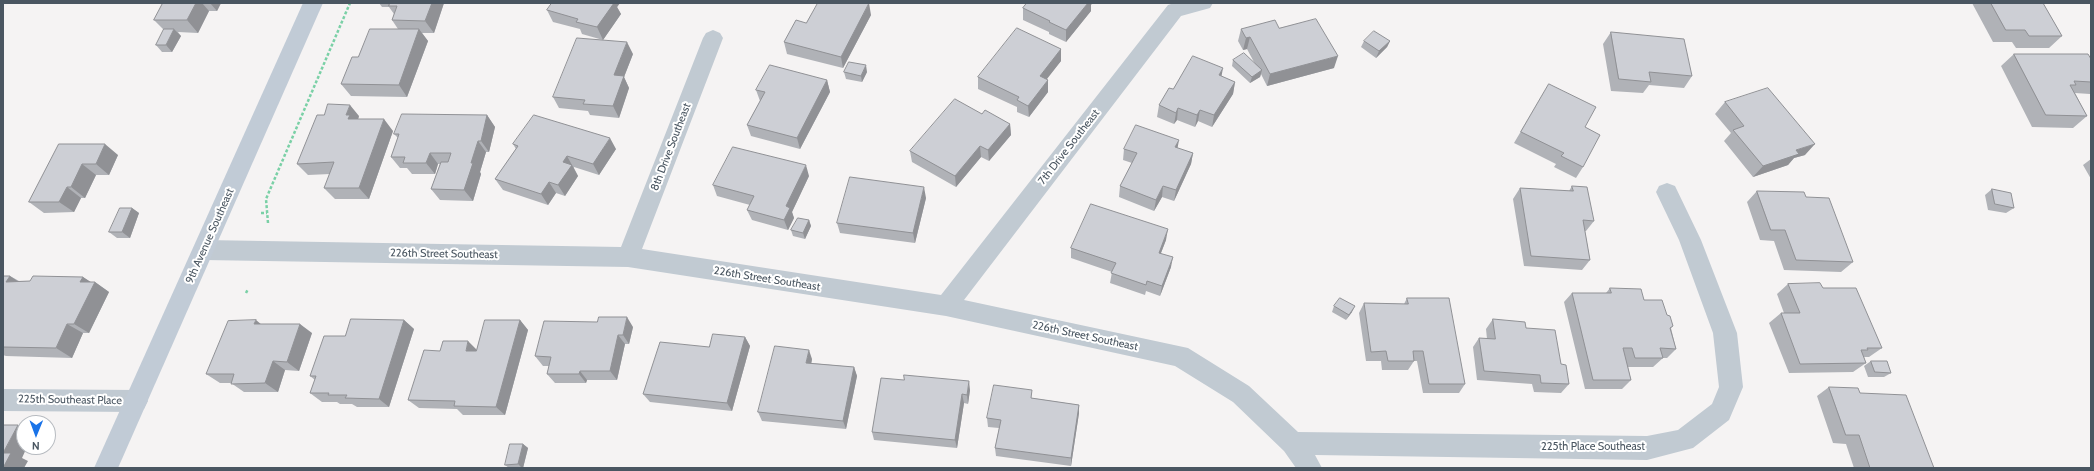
<!DOCTYPE html>
<html>
<head>
<meta charset="utf-8">
<style>
	body { margin:0 }
	#map { position:relative; width:2094px; height:471px; overflow:hidden; background:#f5f3f3; font-family:Cabin,sans-serif }
	canvas { display:block }
	.frame { position:absolute; inset:0; border:4px solid #4a5661; pointer-events:none }
	.north { position:absolute; left:16px; top:415px; width:40px; height:40px; box-sizing:border-box; background:#fff; border:1px solid #b7bbc0; border-radius:50%; rotate:181deg; font-size:11px; font-weight:700; line-height:16px; text-align:center; color:#4a5661 }
	.north::after { content:''; display:block; margin:auto; width:14px; height:18px; background:#1a73e8; clip-path:polygon(50% 0,100% 100%,50% 72%,0 100%) }
</style>
</head>
<body>
<div id="map">
<canvas width="2094" height="471"></canvas>
<div class="frame"></div>
<div class="north">N</div>
</div>
<script>
const g = document.querySelector('canvas').getContext('2d');
g.lineJoin = 'round';
function strokePath(path, color, width, dash) { g.strokeStyle = color; g.lineWidth = width; g.lineCap = dash ? 'butt' : 'round'; g.setLineDash(dash || []); g.stroke(path); }
function fill(path, color) { g.fillStyle = color; g.fill(path, 'evenodd'); }
function label(font, color, halo, rows, align = 'center') {
  g.font = font + ' Cabin,sans-serif'; g.lineWidth = 4; g.setLineDash([]); g.textBaseline = 'middle'; g.strokeStyle = halo; g.fillStyle = color; for (const [text, x, y, turn = 0] of rows) {
    g.save(); g.translate(x, y); g.rotate((+turn || 0) * Math.PI / 180); g.textAlign = isNaN(turn) ? turn : align; if (halo) g.strokeText(text, 0, 0); g.fillText(text, 0, 0); g.restore();
  }
}
const path = new Path2D(`
	M261,213H267
	M268,223L266,199L350,3
	M246,293L248,289`);
const minor = new Path2D(`
	M1174,3H1213L1210,8L1181,16L964,300L1188,348L1249,386L1298,432L1647,436L1678,430L1712,404L1719,387L1713,333L1679,240L1656,192L1659,186L1667,183L1675,186L1701,240L1737,333L1743,387L1729,420L1693,448L1647,460L1315,455L1322,468H1296L1284,451L1233,402L1175,366L946,316L628,267L204,260L196,257L193,250L196,243L204,240L621,247L703,38L706,33L713,30L720,33L723,38L642,249L941,295L1168,5Z
	M3,389L136,390L144,393L148,401L144,409L136,412L3,411Z`);
const secondary = new Path2D(`
	M303,3H323L118,468H94Z`);
const wall = new Path2D(`
	M163,3H221L217,11H209L198,33L178,32L181,36L172,52H162L156,45L164,30L154,20Z
	M379,3H444L434,33H422L428,41L407,97L351,96L341,84L358,57L398,29L392,20L394,14L389,7H382Z
	M620,3L617,7L621,14L603,40L582,34L580,29L553,22L547,10Z
	M1027,3H1092L1091,5V11L1066,42L1049,34V32L1023,20V8Z
	M1972,3H2043L2062,36L2049,48H2016L2012,42H1993Z
	M871,15L843,68L787,54L784,42L806,23Z
	M1279,28L1334,68L1267,86L1261,74L1260,77L1250,83L1232,66L1233,60L1255,64L1247,49L1243,50L1238,41L1241,29Z
	M1611,32L1692,76L1684,88L1649,85L1643,93L1611,91L1603,44Z
	M1364,41H1390L1387,47L1376,58L1361,47Z
	M1061,49V61L1046,79L1048,92L1029,117L1017,112V107L978,89V77Z
	M633,54L624,77L629,88L619,118L590,115L588,111L559,108L553,97Z
	M2014,54L2091,59V93L2090,94L2075,93L2087,116L2073,128L2032,127L2001,66Z
	M844,72H867L862,82L846,79Z
	M1221,77L1235,82L1233,94L1212,127L1198,121L1195,127L1177,120L1174,124L1157,117L1159,105L1173,89Z
	M827,80L830,92L800,149L751,136L747,125L760,101L756,90Z
	M1549,84L1583,167L1576,178L1554,167L1556,164L1514,143Z
	M1725,102L1805,155L1794,158L1788,165L1753,177L1724,141L1731,133L1715,114Z
	M982,114L1010,124L1011,135L989,161L981,157L956,187L912,162L910,151Z
	M487,115L495,127L489,152H486L480,172L481,174L473,201L440,200L431,189L440,164H438L435,174H412L407,168H400L391,157L398,138L394,134Z
	M359,116L358,119L393,131L369,199H335L324,188L330,174L308,175L297,164Z
	M59,144L118,155L109,175H96L85,198H81L74,212L44,213L29,202Z
	M513,144L616,149L599,175L574,167V168L578,176L565,196L556,193L548,205L503,190L495,179L516,149Z
	M1177,148L1193,153L1191,164L1174,201L1162,197L1154,211L1119,197L1120,186L1132,163L1123,160L1124,149Z
	M2091,159V179L2083,165Z
	M809,176L792,212L794,218L788,230L752,220L747,210L750,205L717,196L713,185Z
	M1572,186L1594,221L1586,231H1585L1590,260L1582,270L1524,266L1513,199L1520,188L1569,191Z
	M1992,189L2014,208L2006,213L1988,210L1985,195Z
	M1757,191L1806,197L1853,262L1841,272L1784,270L1774,241L1760,240L1747,202Z
	M926,198L915,243L840,233L837,223Z
	M132,208L139,213L130,238H117L109,232Z
	M809,220L811,226L805,239L793,236L791,230Z
	M1166,240L1161,253L1171,267L1160,296L1146,291L1145,295L1110,283L1112,272L1071,258V248Z
	M3,276H10L19,281H30L83,277L90,282H95L109,292L89,333H83L72,358L6,356L3,355Z
	M1788,284L1823,288L1882,348L1869,357H1864L1866,363L1853,372L1789,373L1769,323L1781,313H1784L1777,294Z
	M1610,288L1644,300L1667,315L1673,326L1671,328L1676,349L1667,358H1663L1653,367H1628L1631,380L1622,389H1585L1564,302L1572,293H1606Z
	M1407,298L1465,384L1459,393H1423L1417,361H1414L1408,370H1382L1381,361H1366L1359,313L1364,303L1404,304Z
	M1334,306L1352,312L1346,320L1332,312Z
	M1493,319L1526,328L1561,364L1569,384L1561,393L1534,392L1532,384L1477,380L1473,347L1479,338L1487,339L1486,329Z
	M404,320L414,329L389,407H357L352,404H340L337,402H322L310,393L315,380L310,376L345,336Z
	M520,320L528,330L505,415H463L457,409L419,408L408,400L440,351L476,350Z
	M260,324L312,333L299,371L285,370L278,392H244L231,383H220L206,374Z
	M633,327L629,344H625L617,380H587L586,383H555L547,374L549,366H543L535,356Z
	M745,337L750,346L732,411L650,402L643,394L709,347Z
	M812,359L811,363L854,367L857,376L846,429L762,421L758,412Z
	M1871,361L1891,373L1884,377H1868L1864,366Z
	M1829,387L1860,393L1934,468H1854L1846,444L1833,443L1817,396Z
	M970,390L968,404L964,403L957,448L874,440L872,432Z
	M1032,398L1079,405V413L1071,466L996,456L995,448L999,428L988,427L987,418Z
	M523,444L528,448L523,468H509L505,465Z`);
const shadedWall = new Path2D(`
	M196,3H202L209,11L198,33L187,20Z
	M210,3H221L217,11Z
	M432,3H444L434,33L425,21Z
	M609,3H620L617,7L621,14L603,40L597,27Z
	M869,3L871,15L843,68L841,57Z
	M1088,3H1092L1091,5V11L1066,42V30Z
	M174,29L181,36L172,52L166,45Z
	M419,29L428,41L407,97L399,85Z
	M1250,37L1247,49L1243,50L1246,38Z
	M1390,41L1387,47L1376,58L1379,51Z
	M627,42L633,54L624,77L629,88L619,118L613,106L614,75Z
	M1061,49V61L1040,88V76Z
	M1338,56L1334,68L1267,86L1270,74Z
	M866,65L867,72L862,82L861,76Z
	M1223,68L1221,79L1219,75Z
	M1262,70L1260,77L1250,83L1252,77Z
	M827,80L830,92L800,149L797,138Z
	M1048,80V92L1029,117L1028,106Z
	M1235,82L1233,94L1212,127L1214,115Z
	M350,105L359,116L357,123L348,119L346,115Z
	M1178,108L1177,120L1174,124L1176,113Z
	M1200,110L1198,121L1195,127L1197,115Z
	M487,115L495,127L489,152L481,141Z
	M384,119L393,131L369,199L359,188Z
	M1010,124L1011,135L989,161L988,150Z
	M610,138L616,149L599,175L593,164Z
	M1179,140L1177,151L1175,147Z
	M478,141L486,152L480,172L481,174L473,201L464,190L471,163Z
	M105,144L118,155L109,175L96,164Z
	M1815,144L1805,155L1794,158L1788,165L1753,177L1763,166L1796,150Z
	M980,146L981,157L956,187L955,176Z
	M430,153L438,164L435,174L426,163Z
	M1193,153L1191,164L1174,201L1176,190Z
	M567,156L578,176L565,196L558,185L563,162Z
	M82,164L96,175L85,198L71,187Z
	M806,165L809,176L792,212L794,218L788,230L784,220L786,206Z
	M549,182L556,193L548,205L541,194Z
	M1163,186L1162,197L1154,211L1156,200Z
	M67,187L81,198L74,212L59,202Z
	M924,187L926,198L915,243L913,233Z
	M132,208L139,213L130,238L122,232Z
	M809,220L811,226L805,239L803,233Z
	M1168,229L1166,240L1157,263L1159,253Z
	M1173,257L1171,267L1160,296L1162,286Z
	M10,276L25,286L6,282Z
	M83,277L94,284L95,282L109,292L89,333L74,324L80,282Z
	M1355,306L1352,312L1346,320L1349,315Z
	M627,317L633,327L629,344L623,335Z
	M256,320L268,330L254,324Z
	M404,320L414,329L389,407L379,399Z
	M520,320L528,330L505,415L496,407Z
	M67,324L83,333L72,358L56,348Z
	M300,324L312,333L299,371L287,362Z
	M618,335L625,344L617,380L610,371Z
	M745,337L750,346L732,411L727,403Z
	M468,341L477,350L475,360L466,351Z
	M809,350L812,359L810,372L806,363Z
	M273,361L285,370L278,392L265,383Z
	M854,367L857,376L846,429L843,421Z
	M580,371L587,380L586,383L579,374Z
	M969,381L970,390L968,404L967,395Z
	M962,394L964,403L957,448L955,440Z
	M1079,405V413L1071,466V458Z
	M18,425L24,428V447H27L22,458L28,461L24,468H3V453Z
	M523,444L528,448L523,468H522L518,464Z`);
const building = new Path2D(`
	M163,3H196L187,20H154Z
	M390,3H432L425,21L392,20L397,6H389Z
	M552,3H614L597,27L576,22L578,19L547,10Z
	M818,3H869L841,57L784,42L796,20L806,23Z
	M1027,3H1088L1066,30L1049,22L1050,21L1023,8Z
	M1991,3H2043L2062,36H2029L2025,30H2006Z
	M1316,19L1338,56L1270,74L1250,37L1246,38L1241,29L1275,20L1279,28Z
	M1017,28L1061,49L1040,76L1048,80L1028,106L1017,100L1019,97L978,77Z
	M164,29H174L166,45H156Z
	M370,29H419L399,85L341,84L352,57H358Z
	M1374,31L1390,41L1379,51L1364,41Z
	M1611,32L1684,39L1692,76L1649,72L1651,82L1619,79Z
	M577,38L627,42L614,75L624,76L613,106L583,104L585,100L553,97Z
	M1244,53L1262,70L1252,77L1233,60Z
	M2014,54H2088L2091,59V82L2074,81L2076,85H2070L2087,116L2046,115Z
	M1193,56L1223,68L1219,75L1235,82L1214,115L1200,110L1197,115L1178,108L1176,113L1159,105L1169,88L1173,89Z
	M849,62L866,65L861,76L844,72Z
	M770,65L827,80L797,138L747,125L765,92L756,90Z
	M1549,84L1596,107L1585,127L1600,135L1583,167L1561,156L1564,153L1521,132Z
	M1768,88L1815,144L1796,150L1799,154L1763,166L1733,130L1744,126L1725,102Z
	M955,99L982,114L985,110L1010,124L988,150L980,146L955,176L910,151Z
	M328,104L350,105L346,115H350L348,119H384L359,188H324L334,162L297,164L317,115H324Z
	M402,114L487,115L481,141H478L471,163H473L464,190L431,189L441,162H448L451,153H430L426,163H403L405,157H391L399,134H394Z
	M534,115L610,138L593,164L567,156L563,162L572,165L558,185L549,182L541,194L495,179L518,146L513,144Z
	M1136,125L1179,140L1175,147L1193,153L1176,190L1163,186L1156,200L1120,186L1137,153L1124,149Z
	M59,144H105L96,164H82L71,187H67L59,202H29Z
	M733,147L806,165L786,206L790,208L784,220L747,210L754,196L713,185Z
	M850,177L924,187L913,233L837,223Z
	M1572,186L1587,187L1594,221L1583,220L1590,260L1531,256L1520,188L1573,191Z
	M1992,189L2011,193L2014,208L1995,204Z
	M1757,191L1804,192L1806,197L1829,198L1853,262L1796,260L1785,230H1771Z
	M1091,204L1168,229L1159,253L1173,257L1162,286L1147,281L1146,285L1111,273L1116,263L1071,248Z
	M120,208H132L122,232H109Z
	M798,218L809,220L803,233L791,230Z
	M3,276H10L6,282L30,281L33,276L83,277L80,282H95L74,324H67L56,348L3,347Z
	M1820,283L1823,288H1856L1882,348H1867L1868,350H1861L1866,363L1800,364L1781,313H1800L1788,284Z
	M1610,288L1641,289L1644,300H1662L1667,315L1670,316L1673,326L1670,328L1676,349L1660,348L1663,358H1635L1632,348H1623L1631,380H1593L1572,293H1611Z
	M1340,298L1355,306L1349,315L1334,306Z
	M1407,298H1449L1465,384H1429L1423,351H1413L1414,361H1388L1386,351L1371,352L1364,303L1408,304Z
	M599,317H627L623,335H618L610,371H580L579,374H547L551,357L535,356L544,321L597,322Z
	M351,319L404,320L379,399L345,398L347,395H328L329,393H310L316,376H310L324,336H345Z
	M1493,319L1525,322L1526,328L1555,330L1561,364L1566,365L1569,384L1541,383L1540,375L1484,371L1479,338L1495,339Z
	M256,320L254,324H300L287,362L273,361L265,383L231,384L234,374H206L228,321Z
	M485,320H520L496,407L454,406L455,401L408,400L424,350L440,351L443,341H468L466,351H476Z
	M713,334L745,337L727,403L643,394L660,342L709,347Z
	M775,346L809,350L806,363L854,367L843,421L758,412Z
	M1871,361H1887L1891,373L1875,372Z
	M904,375L969,381L967,395L962,394L955,440L872,432L881,378L904,380Z
	M994,385L1032,390L1031,398L1079,405L1071,458L995,448L1001,420L987,418Z
	M1829,387L1858,388L1860,393L1906,395L1934,468H1870L1859,435H1846Z
	M3,425H18L3,453H11L3,468Z
	M510,444H523L518,464L505,465Z`);
const streetNames = [
	["8th Drive Southeast",671,147,-69],
	["7th Drive Southeast",1069,147,-52],
	["9th Avenue Southeast",210,236,-66],
	["226th Street Southeast",444,254,1],
	["226th Street Southeast",767,279,9],
	["226th Street Southeast",1085,336,12],
	["225th Southeast Place",70,400,1],
	["225th Place Southeast",1593,447]
];
strokePath(path, '#7ad0a6', 2.5, [3, 2]);
fill(minor, '#c1cad2');
fill(secondary, '#c1cbd6');
fill(wall, '#b0b2b7');
fill(shadedWall, '#909195');
fill(building, '#cdcfd5');
strokePath(building, '#909195', 1);
label('11px', '#4a5661', '#fff', streetNames);
</script>
</body>
</html>
